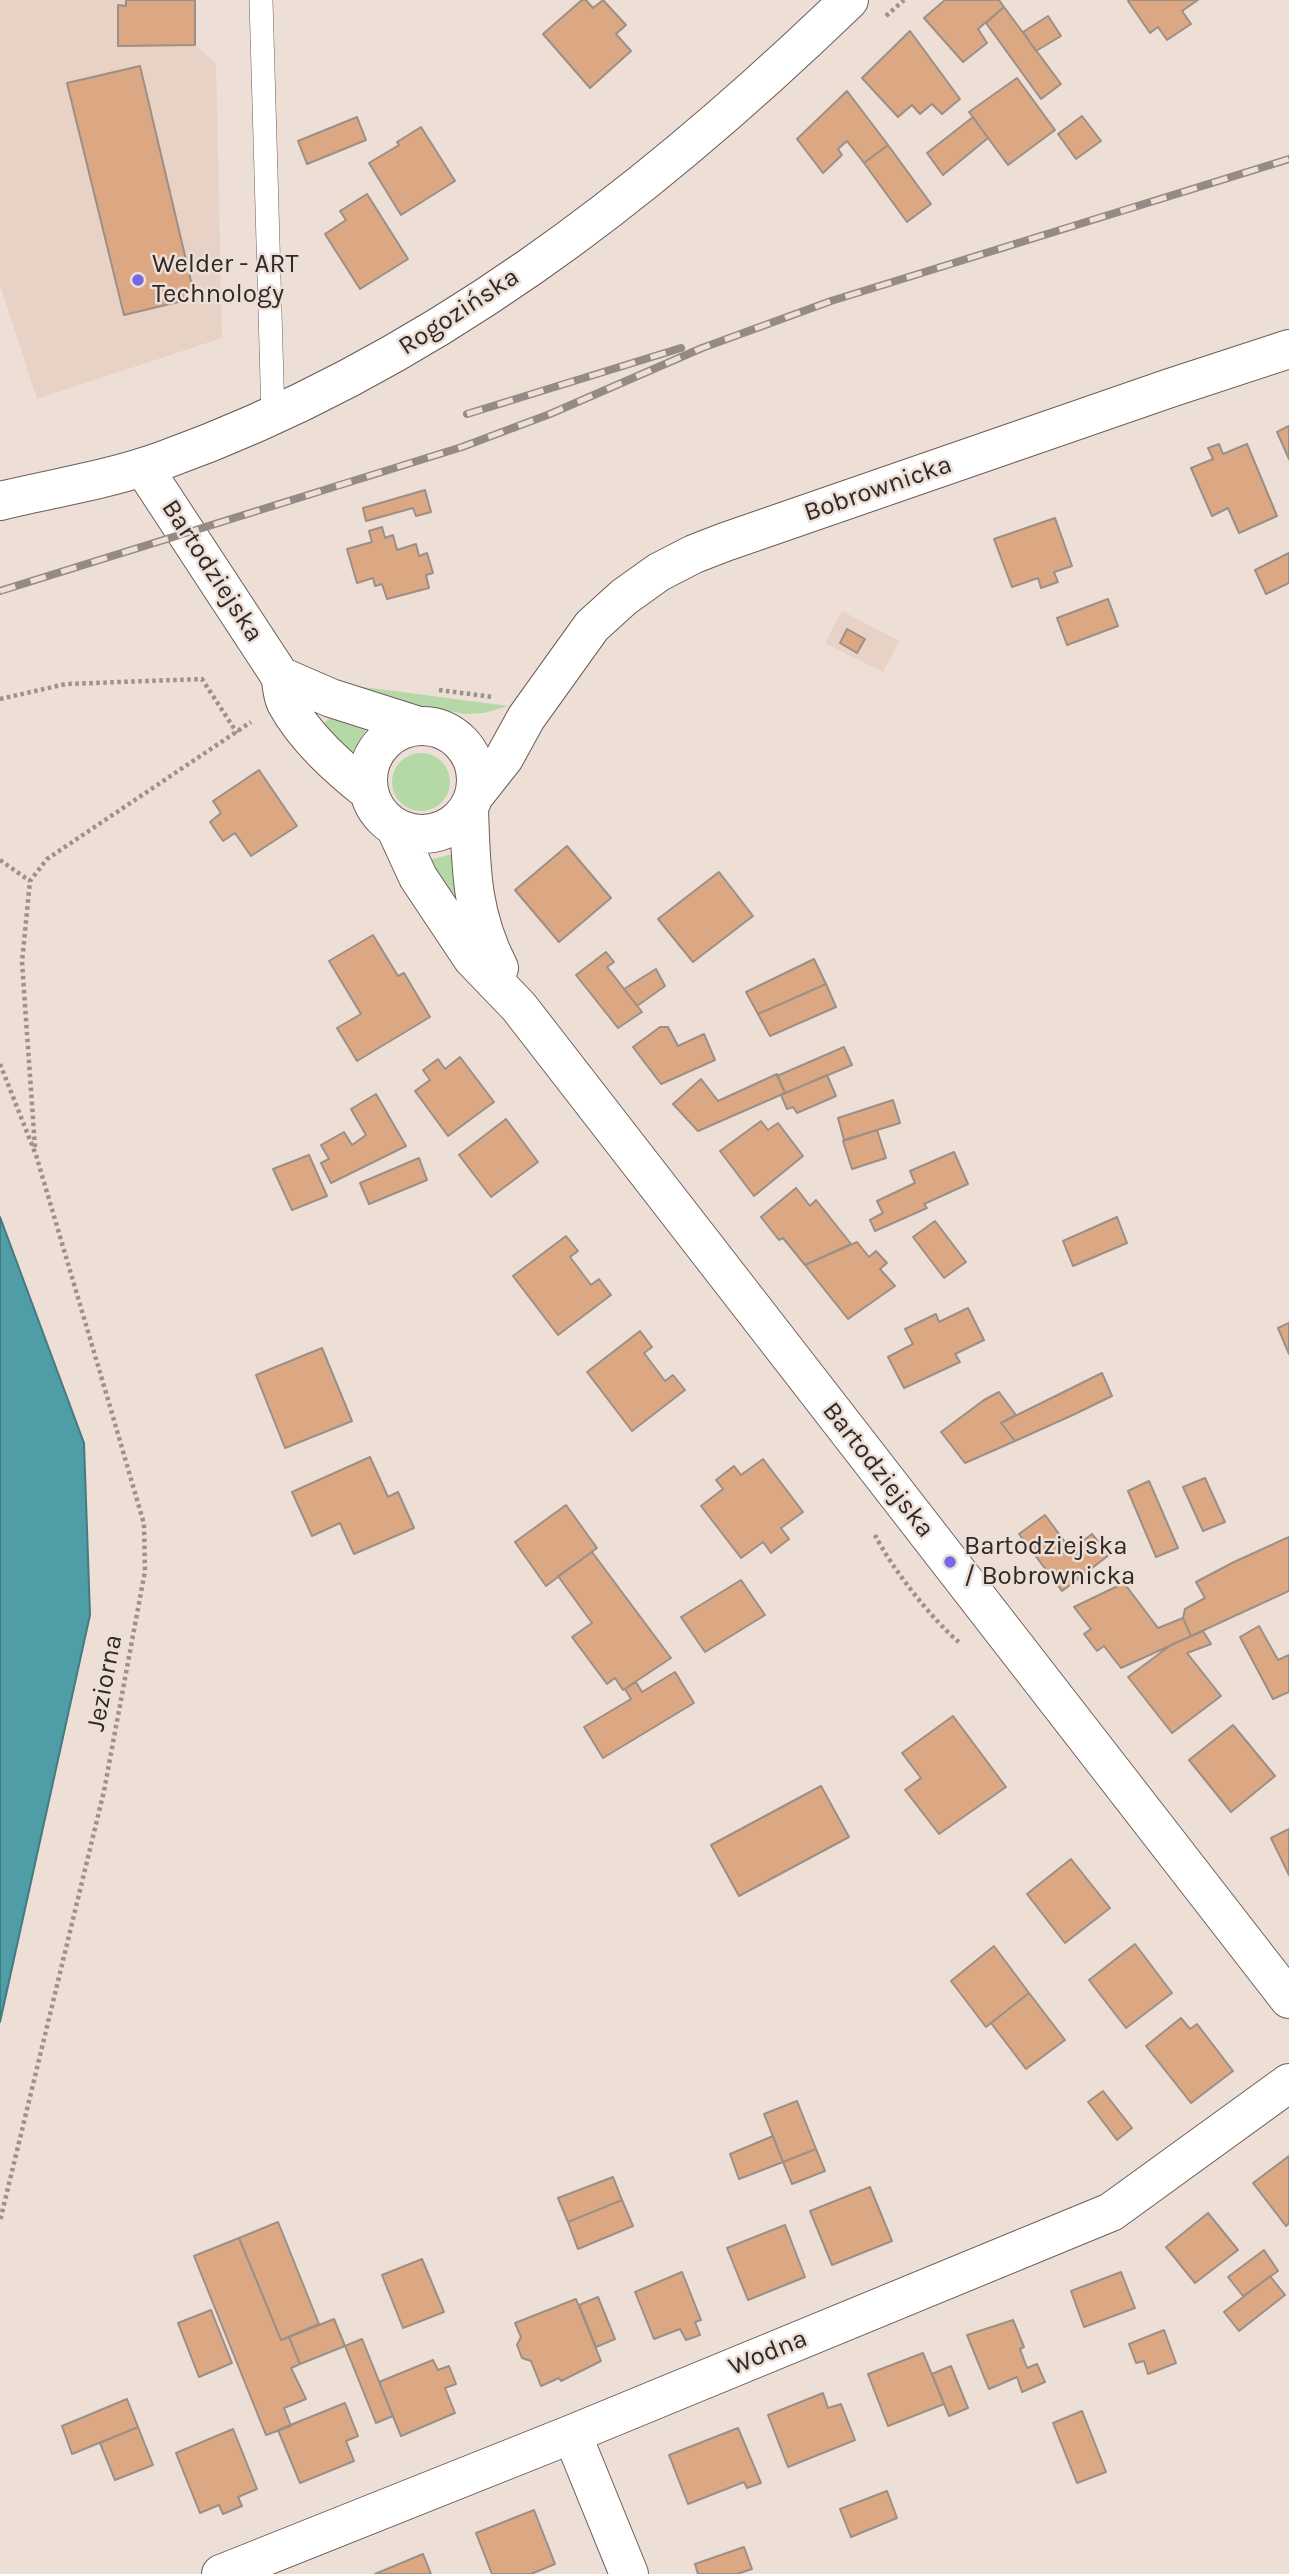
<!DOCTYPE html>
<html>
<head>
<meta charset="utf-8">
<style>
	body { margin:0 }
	canvas { display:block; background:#edded6 }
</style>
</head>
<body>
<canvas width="1289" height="2574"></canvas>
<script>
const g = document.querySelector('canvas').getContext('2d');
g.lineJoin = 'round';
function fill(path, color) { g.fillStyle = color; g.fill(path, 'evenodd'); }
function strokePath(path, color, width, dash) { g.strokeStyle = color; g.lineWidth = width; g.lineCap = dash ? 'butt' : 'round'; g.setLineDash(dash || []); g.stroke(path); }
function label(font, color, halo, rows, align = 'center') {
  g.font = font + ' Karla,sans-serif'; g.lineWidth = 5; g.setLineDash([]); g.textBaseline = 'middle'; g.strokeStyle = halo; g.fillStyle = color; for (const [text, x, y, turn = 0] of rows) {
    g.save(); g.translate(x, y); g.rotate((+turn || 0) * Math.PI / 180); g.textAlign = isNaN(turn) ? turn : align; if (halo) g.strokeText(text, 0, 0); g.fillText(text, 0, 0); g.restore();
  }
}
const built = new Path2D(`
	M0,0H195V45L216,63L222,338L37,399L0,285Z
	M842,611L899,641L883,672L825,643Z`);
const green = new Path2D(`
	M356,686L508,706L484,713L466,714L413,705Z
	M336,713L368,727L351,754L318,728Z
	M392 782a29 29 0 1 1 58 0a29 29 0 1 1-58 0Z
	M456,853L461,912L427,858L433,859Z`);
const water = new Path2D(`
	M0,1217L84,1443L90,1615L0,2022Z`);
const building = new Path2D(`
	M126,0H195V45L118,46V5L126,6Z
	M582,0H586L593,8L603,0L626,25L616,34L631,51L590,88L543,34Z
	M945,0H999L1004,7L978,29L987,43L963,62L924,18Z
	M1130,0H1198L1182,11L1191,24L1167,40L1158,27L1150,33L1128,1Z
	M1004,7L1061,84L1041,99L986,23Z
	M1048,16L1061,36L1036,51L1023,32Z
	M910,31L960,99L942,114L932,104L920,114L912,105L898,117L862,78Z
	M140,66L195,298L124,315L67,83Z
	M1017,78L1055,130L1008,165L969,112Z
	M847,91L888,145L864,163L847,141L838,149L842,155L823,173L797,139Z
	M1082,116L1101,141L1076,159L1058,134Z
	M357,117L366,140L307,164L298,141Z
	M973,117L988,138L943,175L927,153Z
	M421,127L455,181L401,215L369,163L399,145L397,142Z
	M888,145L931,204L907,222L864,163Z
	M367,194L408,259L360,289L325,234L346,220L340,211Z
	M1289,426V459L1277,432Z
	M1219,444L1223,454L1247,444L1277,516L1239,533L1228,508L1212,516L1191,468L1213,459L1208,448Z
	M425,490L431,512L416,516L413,508L366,521L363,508Z
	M1055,518L1072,566L1054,572L1058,582L1041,588L1038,578L1012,587L994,539Z
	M382,527L385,538L393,535L397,550L416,544L419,556L427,553L433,573L426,575L429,588L387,599L382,584L375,586L373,578L357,583L347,549L372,542L369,531Z
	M1289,553V583L1266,594L1255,570Z
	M1108,599L1118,626L1067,645L1057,618Z
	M847,629L865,639L857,653L840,643Z
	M259,770L297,826L251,856L235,833L223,841L210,822L221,813L213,801Z
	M567,846L611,898L559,942L515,890Z
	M719,872L753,916L693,962L658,919Z
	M373,935L398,976L404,973L430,1017L357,1061L337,1028L361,1014L329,961Z
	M606,952L614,962L607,967L642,1012L618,1028L576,975Z
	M814,959L826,984L758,1014L746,992Z
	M656,969L665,986L637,1006L624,989Z
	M826,984L836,1007L770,1036L758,1014Z
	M660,1027H668L678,1046L704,1034L715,1060L661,1084L633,1047Z
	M844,1047L852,1065L785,1093L777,1076Z
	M460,1057L494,1102L448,1136L415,1091L430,1080L423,1070L438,1059L445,1069Z
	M777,1074L785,1093L698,1131L673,1104L701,1079L718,1101Z
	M827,1075L836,1096L797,1113L793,1107L787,1109L781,1095Z
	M376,1094L406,1146L331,1183L321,1163L329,1159L321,1145L344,1132L352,1145L366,1135L351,1109Z
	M893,1100L900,1123L844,1140L838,1118Z
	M506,1119L538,1162L491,1197L459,1155Z
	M761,1121L768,1130L778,1123L803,1156L754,1196L720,1151Z
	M877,1130L886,1158L852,1169L843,1141Z
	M954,1152L968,1184L924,1204L927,1208L875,1231L870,1220L883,1213L877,1201L915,1183L910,1171Z
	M309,1155L327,1196L292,1210L273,1169Z
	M419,1158L427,1180L369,1204L360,1183Z
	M796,1188L810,1206L816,1200L851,1244L805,1265L783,1238L779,1240L761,1217Z
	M1117,1217L1127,1243L1073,1266L1063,1241Z
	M935,1221L966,1262L944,1278L913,1237Z
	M566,1236L578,1251L570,1257L591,1285L599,1279L611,1295L558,1335L513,1276Z
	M857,1242L869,1257L876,1251L887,1263L880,1269L895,1286L848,1319L805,1265Z
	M968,1308L984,1340L955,1354L960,1362L904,1388L888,1357L913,1344L905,1329L936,1314L939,1322Z
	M1289,1323V1354L1278,1328Z
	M640,1331L652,1347L644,1353L665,1381L673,1375L685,1390L632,1431L587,1372Z
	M322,1348L352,1421L285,1448L256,1375Z
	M1102,1373L1112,1396L1075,1414L1015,1441L1001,1423Z
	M999,1392L1016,1415L1001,1423L1015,1441L965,1463L941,1432L984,1400Z
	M370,1457L388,1497L398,1492L414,1528L354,1554L340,1523L312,1536L292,1492Z
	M763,1459L803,1512L781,1528L789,1539L771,1553L763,1542L741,1558L701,1506L723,1489L716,1480L734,1466L741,1475Z
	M1205,1478L1225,1522L1203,1531L1183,1487Z
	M1149,1481L1178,1548L1156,1557L1128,1491Z
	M566,1505L597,1548L546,1586L515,1542Z
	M1045,1515L1071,1550L1092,1534L1109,1555L1062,1591L1019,1534Z
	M1289,1537V1591L1191,1636L1183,1618L1185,1609L1205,1598L1196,1582L1234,1562Z
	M592,1552L671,1658L623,1690L615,1678L607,1684L572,1637L592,1623L558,1576Z
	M741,1580L765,1615L705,1652L681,1617Z
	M1124,1583L1158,1628L1183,1618L1191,1636L1121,1668L1104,1646L1097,1651L1084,1634L1091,1629L1074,1607Z
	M1259,1626L1278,1660L1289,1655V1692L1273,1699L1240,1637Z
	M1203,1631L1211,1644L1187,1653L1221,1696L1172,1733L1128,1677L1171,1645Z
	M675,1672L694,1703L603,1758L584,1727L631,1699L625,1689L636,1682L642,1692Z
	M953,1716L1006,1787L939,1834L905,1790L921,1778L902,1753Z
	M1233,1725L1275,1776L1231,1812L1189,1760Z
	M821,1786L849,1837L739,1896L711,1845Z
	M1289,1829V1875L1271,1838Z
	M1071,1859L1110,1908L1065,1943L1027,1894Z
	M1135,1944L1172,1993L1126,2028L1089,1980Z
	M994,1946L1029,1993L986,2027L951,1981Z
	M1029,1993L1065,2040L1026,2069L991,2023Z
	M1181,2018L1190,2029L1197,2024L1233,2071L1191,2103L1146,2046Z
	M1103,2091L1132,2128L1117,2140L1088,2102Z
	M797,2101L816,2149L783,2162L764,2114Z
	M773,2136L783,2162L739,2179L730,2154Z
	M816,2149L825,2171L792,2184L783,2162Z
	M1289,2156V2223L1286,2226L1253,2183Z
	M613,2177L622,2200L568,2222L558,2198Z
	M870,2187L892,2241L832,2265L810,2211Z
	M622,2200L633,2226L578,2249L568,2222Z
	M1208,2213L1238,2250L1195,2283L1166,2247Z
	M278,2222L319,2324L281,2340L239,2238Z
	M785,2225L805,2277L748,2300L727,2248Z
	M239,2238L281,2340L289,2337L300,2364L291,2368L306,2399L284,2408L291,2426L266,2435L194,2256Z
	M1264,2250L1278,2271L1243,2296L1228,2277Z
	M422,2259L444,2312L403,2328L382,2275Z
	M682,2272L701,2320L695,2322L700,2335L686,2340L680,2329L654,2339L635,2292Z
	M1121,2272L1135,2308L1084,2327L1071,2291Z
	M1270,2276L1285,2295L1239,2331L1224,2312Z
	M598,2297L615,2339L596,2347L579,2305Z
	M576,2299L601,2361L561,2381L559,2378L541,2386L531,2361L522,2358L517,2345L521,2337L515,2323Z
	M211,2310L232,2363L199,2377L178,2323Z
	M334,2319L345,2346L300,2364L289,2337Z
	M1013,2320L1024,2347L1020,2349L1027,2368L1037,2364L1045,2382L1022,2392L1017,2377L989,2389L967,2335Z
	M1164,2330L1176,2363L1148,2374L1144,2361L1136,2363L1129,2344Z
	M362,2339L393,2416L376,2423L345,2346Z
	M923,2353L944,2404L888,2426L868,2374Z
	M433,2360L438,2370L449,2366L456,2384L445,2388L455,2413L401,2436L379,2382Z
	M951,2366L968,2408L949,2416L932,2374Z
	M823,2393L828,2408L841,2404L855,2440L788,2467L768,2415Z
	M127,2399L138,2427L72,2454L62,2426Z
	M345,2403L358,2436L346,2441L354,2461L300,2483L278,2430Z
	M1082,2411L1106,2472L1077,2483L1053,2423Z
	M138,2427L153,2465L115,2480L100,2443Z
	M738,2428L761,2483L747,2488L744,2482L688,2504L669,2455Z
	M233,2429L257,2489L238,2497L242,2506L223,2514L219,2505L200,2513L176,2453Z
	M887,2491L897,2518L851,2537L840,2509Z
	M534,2510L555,2564L531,2574H492L476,2533Z
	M744,2547L752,2569L737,2574H698L695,2564Z
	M423,2554L431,2574H375Z`);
const path = new Path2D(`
	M886,16L904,0
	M439,690L493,697
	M0,699L66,684L202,679L237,733
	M0,860L30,881
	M0,1064L36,1155L109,1403L144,1524L145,1571L104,1791L0,2221
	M35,1147L22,962L30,881L47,859L251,722
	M875,1535C891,1567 932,1620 960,1643`);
const lane = new Path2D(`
	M261,0L273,416`);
const street = new Path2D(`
	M572,2434L629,2574
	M221,2574L572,2434L1111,2212L1289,2083`);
const secondary = new Path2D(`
	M143,467L280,676C282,684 282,695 286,703C305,738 339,768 369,792
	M0,501C54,488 112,479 164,460C428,365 649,193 849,0
	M280,676L331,698L419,726
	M368 780a54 54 0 1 1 108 0a54 54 0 1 1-108 0Z
	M474,796L504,758L526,718L592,626L624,597L659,572L694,554L725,542L1170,388L1289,349
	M469,809C471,868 471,914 499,968
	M395,827L418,877L472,958L519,1007L1289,1999`);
const rail = new Path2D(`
	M467,414L681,348
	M0,591L462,447L550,414L702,348L831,301L1289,159`);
const markers = [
	[138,280,7,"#7569e4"],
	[950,1562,7,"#7569e4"]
];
const poiNames = [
	["Welder - ART",152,265],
	["Technology",152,295],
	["Bartodziejska",964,1547],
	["/ Bobrownicka",964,1577]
];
const streetNames = [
	["Rogozińska",459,312,-33],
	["Bobrownicka",878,489,-19],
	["Bartodziejska",212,571,57],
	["Bartodziejska",878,1470,52],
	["Jeziorna",105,1683,-79],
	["Wodna",768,2353,-22]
];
fill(built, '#e8d2c6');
fill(green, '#b5d8a7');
fill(water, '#4f9da7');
strokePath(water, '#457a81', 2);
fill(building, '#dca884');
strokePath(building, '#9c8f86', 2);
strokePath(lane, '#6c5e58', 24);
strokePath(street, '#6c5e58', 40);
strokePath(secondary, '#6c5e58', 40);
strokePath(path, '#9c918b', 4.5, [3.5, 3.5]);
strokePath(lane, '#fff', 23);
strokePath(street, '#fff', 38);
strokePath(secondary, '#fff', 38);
strokePath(rail, '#958a85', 8);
strokePath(rail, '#edded6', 5, [16]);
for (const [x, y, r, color] of markers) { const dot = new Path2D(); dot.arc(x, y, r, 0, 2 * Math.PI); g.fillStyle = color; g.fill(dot); strokePath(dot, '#edded6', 2.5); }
label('26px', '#2f2a27', '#edded6', poiNames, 'left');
label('26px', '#2f2a27', '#edded6', streetNames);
</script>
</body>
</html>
